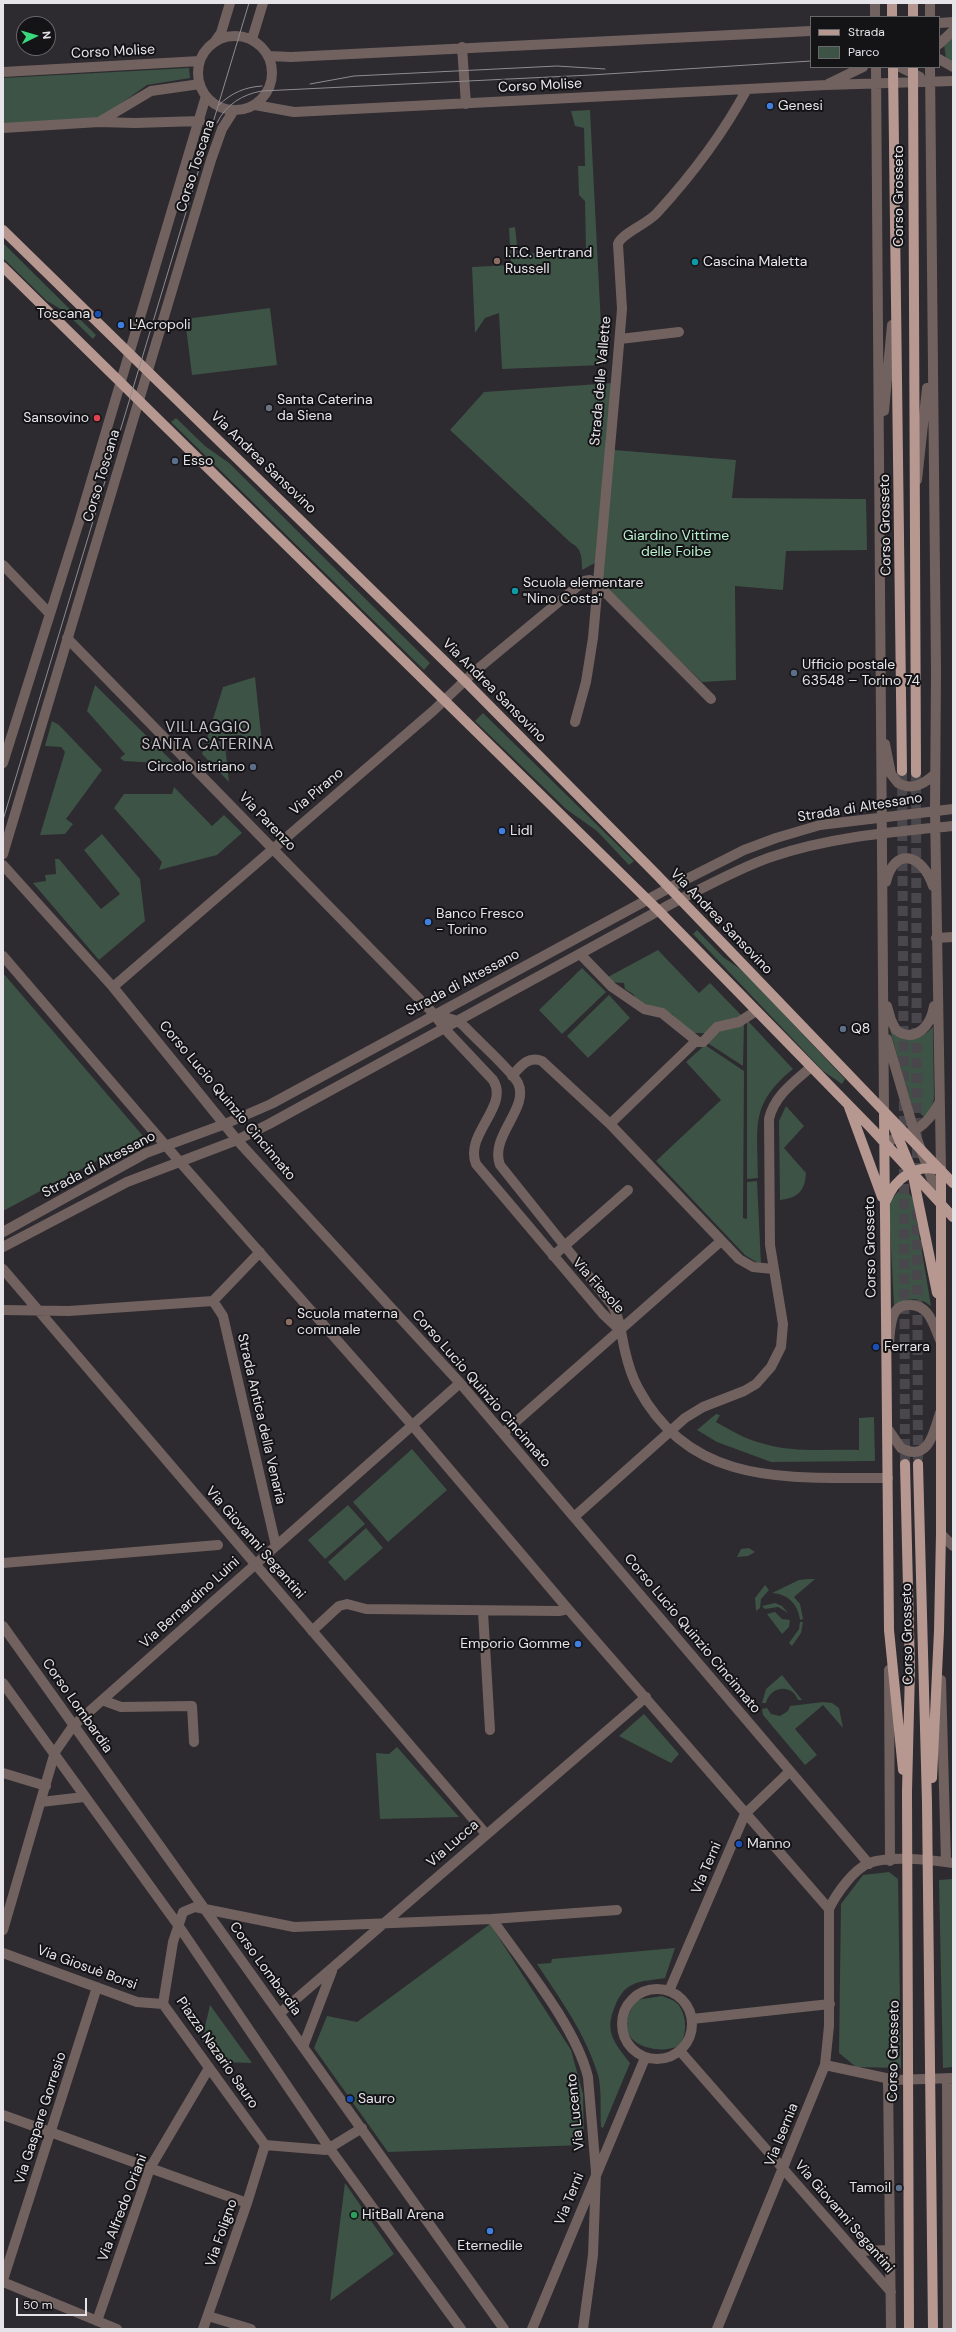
<!DOCTYPE html>
<html>
<head>
<meta charset="utf-8">
<style>
	body { margin:0 }
	#map { position:relative; width:956px; height:2332px; overflow:hidden; background:#2d2a30; font-family:"DM Sans",sans-serif }
	canvas { display:block }
	.frame { position:absolute; inset:0; border:4px solid #e6e4e8; pointer-events:none }
	.legend { position:absolute; left:810px; top:16px; width:130px; height:52px; box-sizing:border-box; background:#141316; border:1px solid #68676a; margin:0; padding:5px 7px; list-style:none; font-size:12px; color:#e6e4e8 }
	.legend li { display:flex; align-items:center; gap:8px; height:20px }
	.legend b { width:20px; border:1px solid #68676a }
	.north { position:absolute; left:16px; top:16px; width:40px; height:40px; box-sizing:border-box; background:#141316; border:1px solid #68676a; border-radius:50%; rotate:85deg; font-size:11px; font-weight:700; line-height:16px; text-align:center; color:#e6e4e8 }
	.north::after { content:''; display:block; margin:auto; width:14px; height:18px; background:#39d87f; clip-path:polygon(50% 0,100% 100%,50% 72%,0 100%) }
	.scale { position:absolute; left:16px; top:2298px; width:71px; height:18px; box-sizing:border-box; border:2px solid #e6e4e8; border-top:0; padding-left:5px; font-size:12px; line-height:14px; white-space:nowrap; color:#e6e4e8; -webkit-text-stroke:3px #141316; paint-order:stroke }
</style>
</head>
<body>
<div id="map">
<canvas width="956" height="2332"></canvas>
<div class="frame"></div>
<ul class="legend">
<li><b style="height:5px;background:#b79891"></b>Strada</li>
<li><b style="height:11px;background:#3d5345"></b>Parco</li>
</ul>
<div class="north">N</div>
<div class="scale">50 m</div>
</div>
<script>
const g = document.querySelector('canvas').getContext('2d');
g.lineJoin = 'round';
function fill(path, color) { g.fillStyle = color; g.fill(path, 'evenodd'); }
function strokePath(path, color, width, dash) { g.strokeStyle = color; g.lineWidth = width; g.lineCap = dash ? 'butt' : 'round'; g.setLineDash(dash || []); g.stroke(path); }
function label(font, color, halo, rows, align = 'center') {
  g.font = font + ' "DM Sans",sans-serif'; g.lineWidth = 4; g.setLineDash([]); g.textBaseline = 'middle'; g.strokeStyle = halo; g.fillStyle = color; for (const [text, x, y, turn = 0] of rows) {
    g.save(); g.translate(x, y); g.rotate((+turn || 0) * Math.PI / 180); g.textAlign = isNaN(turn) ? turn : align; if (halo) g.strokeText(text, 0, 0); g.fillText(text, 0, 0); g.restore();
  }
}
const green = new Path2D(`
	M953,37V63L946,59L944,44Z
	M189,68L190,78L147,85L99,119L3,124V78Z
	M590,110L603,365L502,369L499,313L485,318L475,333L472,267L511,265L509,228L515,227L518,254L586,251L585,201L579,195L578,166H585L584,128L575,126L571,111Z
	M3,243L96,335L93,339L64,311L47,301L3,258Z
	M270,308L277,365L192,375L185,319Z
	M613,383L595,563L582,570C582,559 582,548 571,543L450,430L484,392Z
	M176,418L205,446L229,463L430,663L424,670L171,422Z
	M614,450L736,460L732,498L866,499L867,550L786,551L783,590L735,586L736,680L702,682L600,583Z
	M255,677L262,743L243,745L242,735L224,736L229,782L202,754L223,687Z
	M95,685L175,764L124,761L120,758L125,754L87,711Z
	M483,713L634,861L629,865L597,831L566,809L475,721Z
	M52,721L59,725L102,770L66,819L73,824L65,834L40,835L65,752L61,747L45,746Z
	M174,787L212,826L224,815L242,833L217,855L159,870L162,862L114,808L124,794H172Z
	M102,834L140,879L145,921L99,960L33,883L46,881L45,875L56,874L55,859H59L101,909L120,894L84,850Z
	M697,930L723,957L743,971L845,1079L842,1084L823,1071L693,934Z
	M658,950L699,993L710,983L742,1016L705,1033H694L688,1031L672,1014L639,1002L633,994L625,989L624,983L609,982L606,978Z
	M582,968L606,992L562,1034L539,1010Z
	M3,973L143,1136L3,1211Z
	M609,995L630,1018L588,1058L567,1036Z
	M747,1020L793,1069C749,1105 758,1126 758,1178L747,1179Z
	M744,1023L743,1066L706,1042L718,1029Z
	M933,1027L934,1099L930,1111L924,1117L911,1104L890,1030C906,1041 920,1041 933,1027Z
	M705,1045L744,1071L743,1218L747,1219V1182L757,1181L761,1265L745,1255L656,1161L721,1100L686,1062Z
	M786,1106L804,1126L784,1148L806,1173C805,1191 798,1198 780,1200L779,1121Z
	M904,1188L913,1198L931,1306C918,1296 907,1298 894,1306L889,1208C892,1199 894,1193 904,1188Z
	M716,1414L720,1415L716,1422C730,1430 745,1439 761,1443C793,1453 826,1449 859,1450V1418L874,1417L875,1461L771,1462L717,1442L697,1430Z
	M412,1449L447,1490L388,1542L353,1502Z
	M348,1505L365,1524L325,1559L308,1540Z
	M366,1528L383,1548L345,1581L328,1562Z
	M749,1548L755,1552L748,1556L737,1557L741,1549Z
	M808,1579H815L794,1597L800,1604L803,1619L800,1620C798,1604 788,1594 772,1593L799,1580Z
	M765,1585L769,1590L761,1599L760,1608L756,1611L755,1598Z
	M775,1603L782,1606L788,1613L778,1607L765,1609L762,1606Z
	M775,1612L782,1619L790,1620L789,1627L782,1634L767,1614Z
	M800,1622H803L801,1633L792,1646L789,1643L799,1629Z
	M782,1675L802,1700H798C792,1683 770,1686 766,1703H762L766,1689Z
	M823,1702L832,1703L839,1708L843,1728L823,1705L795,1729L817,1755L805,1765L763,1715L762,1709L767,1708L771,1714L780,1716L788,1711L790,1706Z
	M644,1714L679,1754L671,1763L619,1736Z
	M397,1747L459,1817L380,1819L376,1753L389,1754Z
	M889,1872L898,1879L901,2068L856,2067L839,2053L841,1904L863,1875Z
	M953,1879V2067L943,2068L939,1880Z
	M490,1924L571,2050L583,2094L584,2145L388,2152L314,2048L327,2016L357,2022Z
	M675,1948L665,1978C655,1980 641,1980 632,1985C624,1988 618,1998 615,2006C604,2032 614,2042 630,2063L603,2128L601,2127C600,2111 602,2090 598,2075C586,2034 560,1999 537,1964L551,1963L552,1959Z
	M662,1996C666,1998 671,1999 674,2001C687,2009 689,2036 678,2046C660,2055 621,2046 627,2020C628,2014 633,2006 636,2000Z
	M210,2005L252,2063L219,2062L202,2040Z
	M345,2183L394,2254L330,2301Z`);
const majorTunnel = new Path2D(`
	M902,771L904,1137
	M916,773L917,1178
	M904,1169L905,1464
	M917,1210L918,1464`);
const minor = new Path2D(`
	M875,3V17
	M930,3V17
	M939,23L953,22
	M198 73a37 37 0 1 1 74 0a37 37 0 1 1-74 0Z
	M252,39L263,3
	M216,40L221,33L230,3
	M939,44L953,31
	M462,47L466,104
	M269,56L291,57L811,31
	M939,59L953,67
	M876,67L884,1111
	M900,67L920,77
	M930,67L936,671L935,811L941,1170
	M3,72L200,61
	M828,84L863,67
	M255,105L294,112L826,85L953,81
	M99,122L135,123L200,121
	M3,128L99,122L151,91L200,84
	M620,339L679,332
	M884,411L892,325
	M917,480L927,388
	M3,565L50,614
	M67,638L434,1014L445,1029L493,1080C510,1106 464,1134 476,1164L603,1314L621,1331
	M575,722L586,682L593,638L616,380L622,309L618,244C621,234 647,224 657,213C690,177 724,132 747,89
	M885,744L891,774L898,783C912,791 924,784 935,774
	M3,763L79,522L206,96
	M3,854L211,160L222,129L234,110
	M3,865L113,987L237,1140L460,1383L869,1864
	M886,882C895,845 923,855 933,886
	M936,938L953,937
	M581,955L612,987L644,1009L662,1013L698,1042H703L717,1027L739,1022L756,1011
	M3,956L179,1161L412,1425L568,1609L829,1909
	M113,987L433,711L474,672L584,581L590,580L597,584L711,699
	M887,1006L891,1020L896,1030C916,1044 931,1025 934,1006
	M434,1014L458,1021L465,1027C477,1040 511,1070 518,1083C530,1108 489,1136 500,1165L612,1305C621,1320 621,1335 625,1351C628,1364 632,1377 638,1388C692,1489 791,1477 888,1478
	M887,1039L914,1131L941,1204
	M512,1076C520,1067 528,1055 542,1061L610,1124L739,1259L753,1267L773,1269
	M610,1124L696,1041
	M885,1142C911,1135 927,1127 939,1103
	M3,1232L146,1153L225,1124L271,1104L669,888L744,850L776,838L820,825L953,809
	M3,1247L127,1182L237,1140L269,1124L680,899C710,885 739,868 771,857C829,837 892,832 953,826
	M553,1256L628,1190
	M3,1269L486,1834
	M213,1301L260,1252
	M3,1310L69,1311L213,1301L223,1316L276,1546
	M889,1343C890,1334 890,1320 895,1312C898,1307 903,1305 909,1305C930,1304 934,1327 941,1342
	M888,1429L901,1448C929,1463 934,1431 940,1413
	M503,1433L721,1241
	M574,1517L685,1418L703,1407L744,1391L756,1384L771,1367L781,1347L783,1324L770,1245L769,1119C774,1096 794,1082 811,1067
	M941,1534L953,1546
	M3,1563L218,1545
	M483,1612L490,1730
	M3,1626L504,2329
	M312,1631L339,1606L347,1604L366,1609L559,1611L568,1609
	M889,1670L890,1861
	M941,1680L946,1862
	M3,1683L178,1925L330,2149L461,2329
	M102,1700L121,1707L192,1706L194,1742
	M3,1773L46,1786
	M41,1802L84,1797
	M492,1919C524,1965 575,2025 588,2077L596,2172L593,2255L583,2329
	M3,1930L55,1752L73,1726L460,1383
	M3,1953L137,2002L163,2004
	M622 2024a35 35 0 1 1 70 0a35 35 0 1 1-70 0Z
	M669,1991L745,1814L790,1771
	M280,2013L646,1697
	M692,2019L830,2004
	M303,2047L332,1971
	M680,2051L891,2292
	M825,2065L895,2080L953,2078
	M888,2079L891,2329
	M947,2079L948,2329
	M3,2115L247,2203
	M362,2128L326,2150L265,2145L163,2004L173,1942L183,1912L195,1907L294,1927L492,1919L617,1910
	M857,2251L890,2250
	M3,2280L97,1987
	M3,2282L117,2329
	M208,2316L251,2329
	M97,2321L150,2168L209,2068
	M203,2329L247,2203L265,2145
	M532,2329L645,2058
	M717,2329L825,2065L829,2026V1909C836,1894 853,1870 869,1863C891,1855 930,1860 953,1863`);
const major = new Path2D(`
	M892,3V17
	M913,3V17
	M893,67L902,771
	M913,67L916,773
	M3,230L465,681L657,875L953,1183
	M3,267L659,911L872,1129L953,1217
	M849,1107L882,1197
	M884,1111L889,1630L903,1770
	M893,1125L912,1171L937,1293
	M886,1201C895,1178 916,1163 941,1170
	M905,1464L910,1670L907,1791L909,2329
	M918,1464L927,1803L933,2329
	M932,1778L939,1631L941,1534V1170`);
const tram = new Path2D(`
	M310,84L354,76L557,66L605,69
	M219,105C231,93 245,87 262,86
	M217,123C225,105 243,94 262,91L591,75L811,61
	M3,820L249,3`);
const markers = [
	[770,106,4,"#3f7fe0"],
	[497,261,4,"#8d6e63"],
	[695,262,4,"#0f9aa8"],
	[98,314,4,"#1a4fb4"],
	[121,325,4,"#3f7fe0"],
	[269,408,4,"#6b7280"],
	[97,418,4,"#e0444e"],
	[175,461,4,"#5c6f8a"],
	[515,591,4,"#0f9aa8"],
	[794,673,4,"#5c6f8a"],
	[253,767,4,"#5c6f8a"],
	[502,831,4,"#3f7fe0"],
	[428,922,4,"#3f7fe0"],
	[843,1029,4,"#5c6f8a"],
	[289,1322,4,"#8d6e63"],
	[876,1347,4,"#1a4fb4"],
	[578,1644,4,"#3f7fe0"],
	[739,1844,4,"#1a4fb4"],
	[350,2099,4,"#1a4fb4"],
	[899,2188,4,"#5c6f8a"],
	[354,2215,4,"#2e9e5b"],
	[490,2231,4,"#3f7fe0"]
];
const streetNames = [
	["Corso Molise",113,52,-3],
	["Corso Molise",540,86,-3],
	["Corso Toscana",196,166,-72],
	["Corso Grosseto",899,196,-90],
	["Strada delle Vallette",601,381,-85],
	["Via Andrea Sansovino",263,463,44],
	["Corso Toscana",102,476,-73],
	["Corso Grosseto",886,525,-91],
	["Via Andrea Sansovino",494,691,45],
	["Via Pirano",317,792,-40],
	["Strada di Altessano",860,808,-9],
	["Via Parenzo",267,822,46],
	["Via Andrea Sansovino",721,922,46],
	["Strada di Altessano",463,983,-28],
	["Corso Lucio Quinzio Cincinnato",227,1101,50],
	["Strada di Altessano",99,1165,-28],
	["Corso Grosseto",871,1247,-91],
	["Via Fiesole",598,1286,48],
	["Corso Lucio Quinzio Cincinnato",481,1389,49],
	["Strada Antica della Venaria",261,1419,77],
	["Via Giovanni Segantini",255,1543,49],
	["Via Bernardino Luini",190,1603,-42],
	["Corso Lucio Quinzio Cincinnato",692,1634,50],
	["Corso Grosseto",908,1634,-91],
	["Corso Lombardia",77,1706,55],
	["Via Lucca",453,1844,-41],
	["Via Terni",707,1868,-67],
	["Via Giosuè Borsi",87,1968,20],
	["Corso Lombardia",265,1969,54],
	["Corso Grosseto",894,2051,-89],
	["Piazza Nazario Sauro",217,2053,55],
	["Via Lucento",576,2112,-96],
	["Via Gaspare Gorresio",41,2118,-72],
	["Via Isernia",782,2135,-68],
	["Via Terni",570,2199,-68],
	["Via Alfredo Oriani",123,2208,-69],
	["Via Giovanni Segantini",844,2217,49],
	["Via Foligno",222,2233,-71]
];
const poiNames = [
	["Genesi",778,106],
	["I.T.C. Bertrand",505,253],
	["Russell",505,269],
	["Cascina Maletta",703,262],
	["Toscana",90,314,"right"],
	["L'Acropoli",129,325],
	["Santa Caterina",277,400],
	["da Siena",277,416],
	["Sansovino",89,418,"right"],
	["Esso",183,461],
	["Scuola elementare",523,583],
	["\"Nino Costa\"",523,599],
	["Ufficio postale",802,665],
	["63548 – Torino 74",802,681],
	["Circolo istriano",245,767,"right"],
	["Lidl",510,831],
	["Banco Fresco",436,914],
	["- Torino",436,930],
	["Q8",851,1029],
	["Scuola materna",297,1314],
	["comunale",297,1330],
	["Ferrara",884,1347],
	["Emporio Gomme",570,1644,"right"],
	["Manno",747,1844],
	["Sauro",358,2099],
	["Tamoil",891,2188,"right"],
	["HitBall Arena",362,2215],
	["Eternedile",490,2246,"center"]
];
const parkNames = [
	["Giardino Vittime",676,536],
	["delle Foibe",676,552]
];
const neighbourhoodNames = [
	["VILLAGGIO",208,728],
	["SANTA CATERINA",208,745]
];
fill(green, '#3d5345');
strokePath(majorTunnel, '#49464c', 10, [10, 5]);
strokePath(minor, '#71625f', 10);
strokePath(major, '#b79891', 10);
strokePath(tram, '#8e8c90', 1);
for (const [x, y, r, color] of markers) { const dot = new Path2D(); dot.arc(x, y, r, 0, 2 * Math.PI); g.fillStyle = color; g.fill(dot); strokePath(dot, '#141316', 1.5); }
label('14px', '#e6e4e8', '#141316', streetNames);
label('14px', '#e6e4e8', '#141316', poiNames, 'left');
label('14px', '#baf3cf', '#141316', parkNames);
g.letterSpacing = '1px';
label('15px', '#c6c2c9', '#141316', neighbourhoodNames);
g.letterSpacing = '0px';
</script>
</body>
</html>
